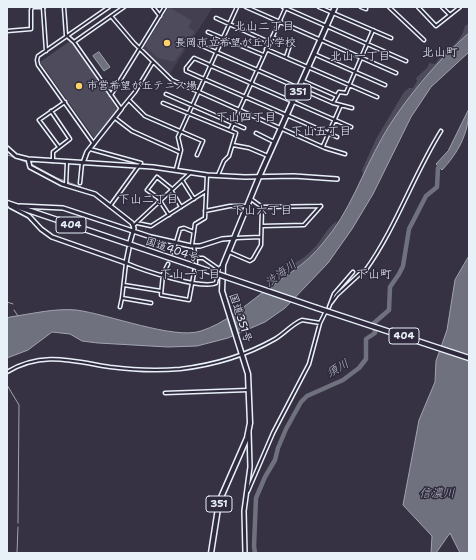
<!DOCTYPE html>
<html>
<head>
<meta charset="utf-8">
<style>
	body { margin:0 }
	#map { position:relative; width:476px; height:560px; overflow:hidden; background:#363244; font-family:"Shantell Sans",sans-serif }
	canvas { display:block }
	.frame { position:absolute; inset:0; border:8px solid #e8f1f8; pointer-events:none }
</style>
</head>
<body>
<div id="map">
<canvas width="476" height="560"></canvas>
<div class="frame"></div>
</div>
<script>
const g = document.querySelector('canvas').getContext('2d');
g.lineJoin = 'round';
function fill(path, color) { g.fillStyle = color; g.fill(path, 'evenodd'); }
function strokePath(path, color, width, dash) { g.strokeStyle = color; g.lineWidth = width; g.lineCap = dash ? 'butt' : 'round'; g.setLineDash(dash || []); g.stroke(path); }
function label(font, color, halo, rows, align = 'center') {
  g.font = font + ' "Shantell Sans","Klee One",sans-serif'; g.lineWidth = 3; g.setLineDash([]); g.textBaseline = 'middle'; g.strokeStyle = halo; g.fillStyle = color; for (const [text, x, y, turn = 0] of rows) {
    g.save(); g.translate(x, y); g.rotate((+turn || 0) * Math.PI / 180); g.textAlign = isNaN(turn) ? turn : align; if (halo) g.strokeText(text, 0, 0); g.fillText(text, 0, 0); g.restore();
  }
}
const built = new Path2D(`
	M166,7H213L169,75L141,47Z`);
const green = new Path2D(`
	M169,7L192,21L188,27L195,32L174,62L158,58L145,46Z
	M469,23V33L455,44L419,85L397,116L382,137L361,182H359L363,175L362,170L376,139L404,92L409,88H413L417,81L416,78L428,67L429,63L435,64L446,49H449C456,43 463,36 465,26Z
	M70,41L75,47L118,110V112L95,139L40,62Z
	M337,221C333,238 309,259 295,269L292,265C299,260 306,257 312,250C322,241 326,228 337,221Z`);
const water = new Path2D(`
	M469,33V52L431,87L411,117L373,194L352,229L328,263L285,308L265,322L228,338L197,346L168,347L98,343L82,341L70,334L52,332L28,350L7,358V318L10,317C31,314 55,308 76,310C108,314 174,340 201,331C223,324 244,307 262,293C283,277 307,264 323,243C350,212 362,173 382,138C400,105 440,57 469,33Z
	M99,52L110,67L104,71L93,56Z
	M469,109C469,133 458,153 442,170L436,164L448,151Z
	M469,256V553H460L450,533L436,553H431L432,536L403,505L419,420L435,382L436,361L447,330L455,280Z`);
const stream = new Path2D(`
	M7,156L8,155L28,163
	M31,164L57,178L81,187
	M7,302L13,304
	M14,310L18,316
	M7,385L19,405L18,523
	M17,553L18,527`);
const river = new Path2D(`
	M255,553L254,546L256,498L265,477L275,460L278,448L286,429L301,402L307,396L343,380L359,368L366,359V339L375,333L374,323L389,310L390,287L399,274L403,266L409,229L426,196L437,187L438,168L443,162`);
const streetTunnel = new Path2D(`
	M168,264L173,252`);
const street = new Path2D(`
	M43,7L46,51
	M64,7L66,35L74,42L121,109L135,92L153,62
	M153,7L160,16
	M246,7L396,73
	M283,7L406,61
	M319,7L391,38
	M361,7L366,9
	M389,7L424,40
	M418,7L436,26L460,7
	M442,7L450,15
	M111,16L134,43L172,80L325,148L345,154
	M216,18L269,42
	M7,31L31,29V10L32,7H44
	M208,32L263,55
	M272,37L290,45L286,57
	M74,42L124,7
	M200,45L333,103L352,108
	M266,49L377,97
	M314,54L385,85
	M209,65L351,127
	M210,65L194,58L186,68V71L204,79L337,137
	M303,81L337,96
	M166,94L244,128
	M111,95L165,7
	M129,100L145,116L203,141L197,155
	M163,103L236,133L229,156L224,161L218,175
	M333,103L339,92L346,93L373,30
	M51,111L70,139L53,152V161
	M115,118L132,131L179,152
	M230,130L286,7
	M256,133L274,142
	M94,144L38,65L37,60L38,56L109,7
	M233,145L249,148L268,156
	M323,146L341,105
	M59,147L39,120L65,102
	M90,149L141,163L110,206
	M176,169L181,150L178,137L237,7
	M182,180L194,199
	M80,183L82,163
	M66,185L67,162
	M171,190L181,207
	M251,199L262,207L321,206
	M161,200L147,190L157,177L172,189
	M160,201L169,215
	M205,211L230,206H248
	M137,223L151,226L206,191
	M134,225L190,173
	M262,226L304,225L321,206
	M235,238L261,237
	M192,245L195,224L205,218L207,175
	M173,252L180,229L184,228L194,232
	M229,252L250,261L253,259L261,245L262,207
	M196,258H203L219,269
	M168,264L163,274L161,295L189,300L196,262L194,246
	M124,285L161,291
	M151,303L122,298L126,263C142,270 202,290 216,283L219,269L222,266
	M331,303L337,295L363,271H365C396,228 413,176 441,131
	M120,307L122,298
	M329,307L334,294L353,272
	M7,372C42,351 72,361 110,367C133,370 157,371 180,369C214,365 245,356 275,339C284,334 292,324 302,320L320,323
	M165,393L248,390
	M248,491L273,433L309,364L320,323L325,313`);
const secondary = new Path2D(`
	M7,148L16,156L28,159L153,167L207,175L245,177L294,176L337,179
	M28,159L30,167L62,184L95,194L132,223L134,228L130,242
	M83,163L87,152L121,109
	M10,206L29,216L41,229L52,237L126,263L129,248
	M20,206L63,208L151,237L191,246H200L222,239L235,238
	M245,553L244,511L250,467L249,432`);
const highway = new Path2D(`
	M7,203L188,264
	M317,308L469,358
	M211,553L219,502L247,438L250,423L248,374L222,291L223,265L259,177L335,7`);
const highwayBridge = new Path2D(`
	M188,264L317,308`);
const markers = [
	[167,43,4,"#ffd166"],
	[79,86,4,"#ffd166"]
];
const shields = [
	[298,92,26],
	[71,225,30],
	[404,336,30],
	[219,504,26]
];
const shieldNames = [
	["351",298,92],
	["404",71,225],
	["404",404,336],
	["351",219,504]
];
const poiNames = [
	["長岡市立希望が丘小学校",175,43],
	["市営希望が丘テニス場",87,86]
];
const streetNames = [
	["国道404号",172,250,19],
	["国道351号",240,318,72]
];
const neighbourhoodNames = [
	["北山二丁目",264,27],
	["北山町",440,53],
	["北山一丁目",360,57],
	["下山四丁目",246,118],
	["下山五丁目",321,132],
	["下山二丁目",148,200],
	["下山六丁目",262,211],
	["下山一丁目",190,275],
	["下山町",374,275]
];
const waterNames = [
	["渋海川",281,274,-37],
	["須川",338,369,-31],
	["信濃川",437,494]
];
fill(built, '#433f51');
fill(green, '#4d4b5c');
fill(water, '#70717f');
strokePath(water, '#a0a4af', 1);
strokePath(stream, '#a0a4af', 1);
strokePath(river, '#70717f', 4.5);
strokePath(streetTunnel, '#514f5f', 2, [2, 1]);
strokePath(street, '#e8f1f8', 5);
strokePath(secondary, '#e8f1f8', 6);
strokePath(highway, '#e8f1f8', 7);
strokePath(street, '#2f2a3d', 2);
strokePath(secondary, '#2f2a3d', 3);
strokePath(highway, '#2f2a3d', 4);
strokePath(highwayBridge, '#e8f1f8', 7, []);
strokePath(highwayBridge, '#2f2a3d', 4);
for (const [x, y, r, color] of markers) { const dot = new Path2D(); dot.arc(x, y, r, 0, 2 * Math.PI); g.fillStyle = color; g.fill(dot); strokePath(dot, '#2f2a3d', 1.5); }
for (const [x, y, w] of shields) { const box = new Path2D(); box.roundRect(x - w / 2, y - 8, w, 16, 3); g.fillStyle = '#2f2a3d'; g.fill(box); strokePath(box, '#e8f1f8', 1); }
label('bold 10px', '#e8f1f8', null, shieldNames);
label('11px', '#e8f1f8', '#2f2a3d', poiNames, 'left');
label('11px', '#e8f1f8', '#2f2a3d', streetNames);
label('12px', '#e8f1f8', '#2f2a3d', neighbourhoodNames);
label('italic 12px', '#b2b7c2', '#2f2a3d', waterNames);
</script>
</body>
</html>
